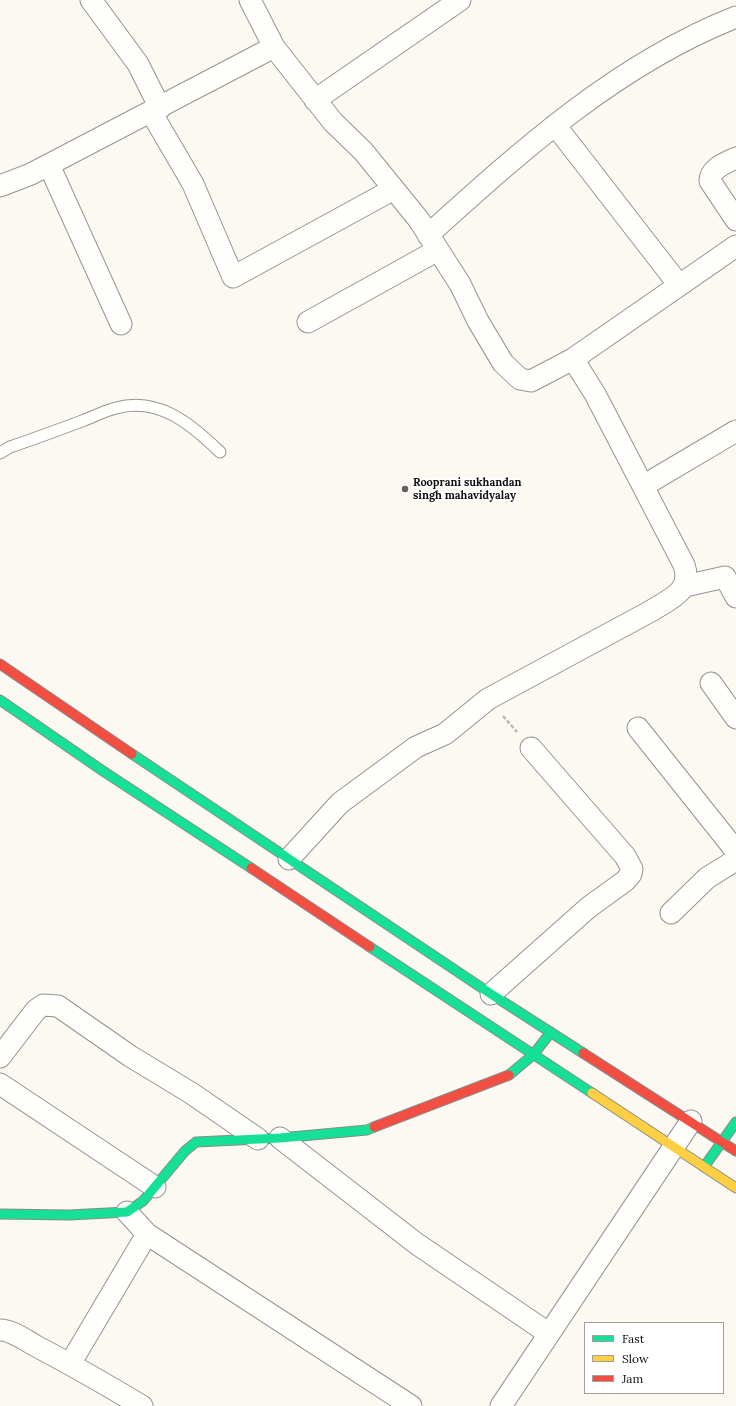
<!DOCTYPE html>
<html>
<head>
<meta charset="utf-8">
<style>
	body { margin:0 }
	#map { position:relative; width:736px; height:1406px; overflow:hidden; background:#fbf9f2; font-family:Lora,serif }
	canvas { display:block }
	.legend { position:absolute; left:584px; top:1322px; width:140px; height:72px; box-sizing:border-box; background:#fff; border:1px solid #9f9f9f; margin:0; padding:5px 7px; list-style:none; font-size:12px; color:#0e0e0e }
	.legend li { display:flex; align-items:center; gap:8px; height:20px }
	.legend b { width:20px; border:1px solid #9f9f9f }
</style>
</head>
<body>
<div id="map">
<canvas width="736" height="1406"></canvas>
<ul class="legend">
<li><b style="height:5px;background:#16e098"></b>Fast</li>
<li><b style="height:5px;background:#ffcf43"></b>Slow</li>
<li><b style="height:5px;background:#f24e42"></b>Jam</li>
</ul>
</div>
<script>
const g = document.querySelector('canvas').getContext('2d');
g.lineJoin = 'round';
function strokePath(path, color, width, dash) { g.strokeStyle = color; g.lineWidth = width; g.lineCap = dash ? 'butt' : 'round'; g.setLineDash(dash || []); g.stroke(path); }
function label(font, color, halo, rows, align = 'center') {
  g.font = font + ' Lora,serif'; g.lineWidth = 4; g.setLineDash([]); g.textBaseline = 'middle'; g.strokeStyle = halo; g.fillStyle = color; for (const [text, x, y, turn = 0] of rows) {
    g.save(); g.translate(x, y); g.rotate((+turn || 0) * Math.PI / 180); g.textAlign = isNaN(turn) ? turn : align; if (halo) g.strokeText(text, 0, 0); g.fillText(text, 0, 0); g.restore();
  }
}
const path = new Path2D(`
	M503,716L517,732`);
const lane = new Path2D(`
	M0,453L10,447C34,439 58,430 82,421C93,417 104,411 116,408C159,396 192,425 220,452`);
const street = new Path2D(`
	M91,0L138,64L160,108
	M250,0L274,47L333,122L363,151L419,220L460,284L478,321L503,363L520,379L531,381L573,359L736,246
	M315,100L460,0
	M151,112L193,184L233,277L394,189
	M555,125L679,285
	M736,158C726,163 710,168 710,181L736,220
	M49,165L121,324
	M0,186L31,174L274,47
	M428,235C522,150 617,64 736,17
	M308,322L438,250
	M643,486L736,431
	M685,586L725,577L736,597
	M711,683L736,718
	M638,728L736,851
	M289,859L340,803L416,747L445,734L488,699L651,611C670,599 693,591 684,565L595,394L573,359
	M671,913L707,878L736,860
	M491,994L589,907L625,881L631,874L632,869L625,856L531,748
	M0,1057L36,1010L43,1005L58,1006L130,1056L191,1093L258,1139
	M0,1084L155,1187
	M280,1138L417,1244L548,1333
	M127,1212L147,1234L411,1406
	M0,1330C12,1330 25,1340 36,1346C72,1365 107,1385 142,1406
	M70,1364L147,1234
	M501,1406L691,1121`);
const fast = new Path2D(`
	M0,700L103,771L251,868
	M132,754L491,994L583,1053
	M370,947L592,1093
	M509,1075L533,1055L551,1032
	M704,1167L736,1122
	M0,1214L69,1215L127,1212L143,1201L185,1151L196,1142L280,1138L367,1130L374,1127`);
const slow = new Path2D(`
	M592,1093L736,1188`);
const jam = new Path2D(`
	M0,664L132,754
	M251,868L370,947
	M583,1053L736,1151
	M374,1127L509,1075`);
const markers = [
	[405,489,4,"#61605e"]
];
const poiNames = [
	["Rooprani sukhandan",413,483],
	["singh mahavidyalay",413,496]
];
strokePath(lane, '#959491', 13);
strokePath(street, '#959491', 23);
strokePath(fast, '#8b8a87', 11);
strokePath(slow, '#8b8a87', 11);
strokePath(jam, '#8b8a87', 11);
strokePath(path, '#b8b8b6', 2.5, [4, 2]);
strokePath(lane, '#fefefd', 11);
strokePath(street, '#fefefd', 21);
strokePath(fast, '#16e098', 9);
strokePath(slow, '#ffcf43', 9);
strokePath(jam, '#f24e42', 9);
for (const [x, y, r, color] of markers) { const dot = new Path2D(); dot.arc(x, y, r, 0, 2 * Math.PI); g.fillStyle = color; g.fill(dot); strokePath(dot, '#fff', 1.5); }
label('bold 11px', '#0e0e0e', '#fff', poiNames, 'left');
</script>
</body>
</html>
